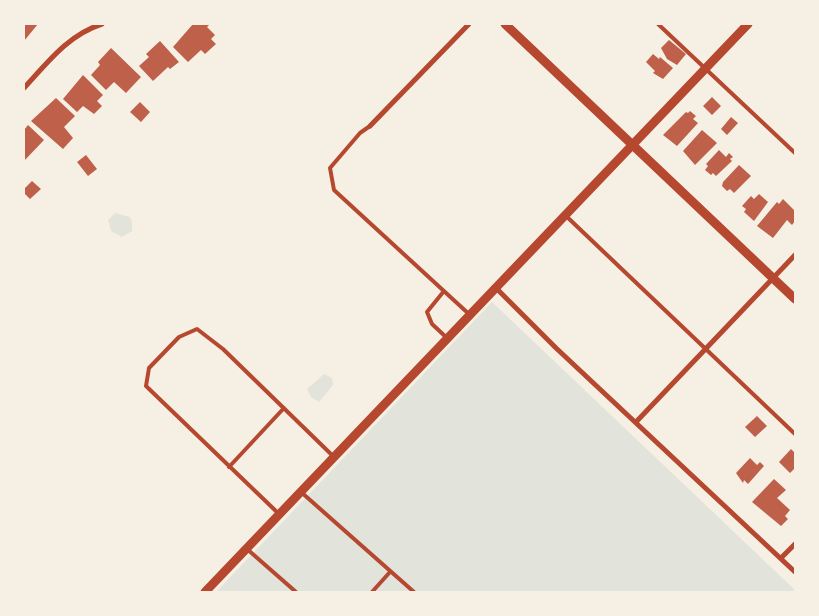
<!DOCTYPE html>
<html>
<head>
<meta charset="utf-8">
<style>
	body { margin:0 }
	#map { position:relative; width:819px; height:616px; overflow:hidden; background:#f6efe4; font-family:Quicksand,sans-serif }
	canvas { display:block }
	.frame { position:absolute; inset:0; border:25px solid #f6efe4; pointer-events:none }
</style>
</head>
<body>
<div id="map">
<canvas width="819" height="616"></canvas>
<div class="frame"></div>
</div>
<script>
const g = document.querySelector('canvas').getContext('2d');
g.lineJoin = 'round';
function fill(path, color) { g.fillStyle = color; g.fill(path, 'evenodd'); }
function strokePath(path, color, width, dash) { g.strokeStyle = color; g.lineWidth = width; g.lineCap = dash ? 'butt' : 'round'; g.setLineDash(dash || []); g.stroke(path); }
const green = new Path2D(`
	M115,213L130,217L132,222V231L122,237L111,231L108,220Z
	M492,302L795,590V592H216Z
	M324,374L332,378L333,385L319,402L311,397L307,389Z`);
const building = new Path2D(`
	M24,24H38L24,41Z
	M193,24H210L207,27L215,35L211,39L216,44L205,54L201,50L188,62L173,47Z
	M669,40L686,54L677,65L667,59L661,48Z
	M160,41L179,62L170,69L168,67L153,81L139,66L149,57L146,54Z
	M111,48L141,77L126,93L114,82L106,90L91,75L100,65L98,62Z
	M653,54L659,59L660,57L673,68L663,79L653,73L655,71L646,62Z
	M83,75L103,95L97,101L102,106L94,114L83,106L77,112L63,99Z
	M712,97L721,106L712,115L703,106Z
	M56,98L75,116L64,127L73,138L63,149L31,121Z
	M140,102L150,112L141,122L130,112Z
	M690,111L696,116L693,119L698,123L677,146L663,135L686,112L688,113Z
	M731,117L738,123L727,135L721,129Z
	M28,125L44,140L24,161V130Z
	M702,130L717,143L695,165L683,151Z
	M719,150L726,157L729,153L733,157L730,159L732,161L716,176L713,173L711,175L705,170L708,166L706,164Z
	M86,155L97,169L88,176L77,162Z
	M739,165L751,176L734,193L730,189L727,191L722,186L723,182Z
	M32,181L41,189L30,199L24,193V189Z
	M759,194L768,202L754,221L744,212L746,209L742,206L751,196L754,199Z
	M783,199L795,211V221L792,225L787,220L773,238L757,226L777,202L779,204Z
	M757,416L767,426L755,437L745,427Z
	M791,449L795,453V468L790,473L779,462Z
	M750,458L757,465L760,462L764,466L748,484L744,480L743,483L736,473Z
	M774,479L786,490L777,498L790,510L785,516L788,519L781,526L752,502Z`);
const service = new Path2D(`
	M658,24L795,153
	M370,126L360,133L330,168L334,190L470,315
	M565,215L795,434
	M444,291L427,312L432,324L447,338
	M229,467L284,408
	M301,492L414,592
	M279,514L146,386L149,368L179,337L197,329L223,349L334,457
	M247,549L296,592
	M372,592L390,572`);
const minor = new Path2D(`
	M24,88C48,62 68,35 102,24
	M370,126L469,24
	M496,288L556,348L795,572
	M636,422L795,255
	M781,558L795,544`);
const tertiary = new Path2D(`
	M505,24L795,299
	M205,592L748,24`);
fill(green, '#e2e4dc');
fill(building, '#bf614a');
strokePath(service, '#b5482f', 4);
strokePath(minor, '#b5482f', 5);
strokePath(tertiary, '#b5482f', 9);
</script>
</body>
</html>
